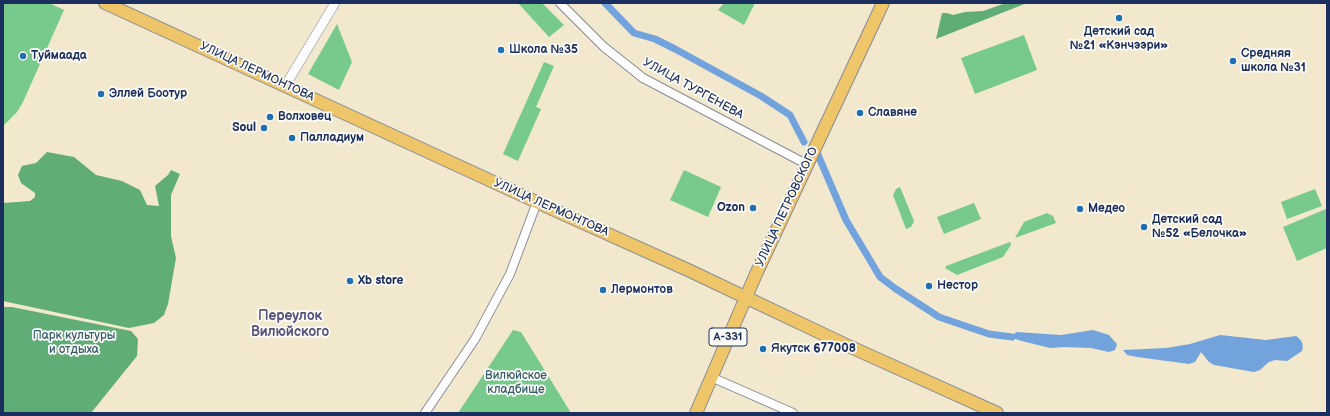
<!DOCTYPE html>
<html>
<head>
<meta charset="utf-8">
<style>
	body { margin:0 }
	#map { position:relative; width:1330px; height:416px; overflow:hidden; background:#f2e8ce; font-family:"Balsamiq Sans",sans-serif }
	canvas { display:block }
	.frame { position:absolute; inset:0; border:4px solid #1b2f5e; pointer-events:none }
</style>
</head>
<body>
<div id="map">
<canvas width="1330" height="416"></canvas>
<div class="frame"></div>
</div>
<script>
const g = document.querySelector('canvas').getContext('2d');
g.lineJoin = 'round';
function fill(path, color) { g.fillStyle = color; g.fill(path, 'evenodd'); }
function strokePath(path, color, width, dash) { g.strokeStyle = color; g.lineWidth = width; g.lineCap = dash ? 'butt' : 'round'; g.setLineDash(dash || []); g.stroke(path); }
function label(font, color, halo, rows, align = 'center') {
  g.font = font + ' "Balsamiq Sans",sans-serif'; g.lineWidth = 3.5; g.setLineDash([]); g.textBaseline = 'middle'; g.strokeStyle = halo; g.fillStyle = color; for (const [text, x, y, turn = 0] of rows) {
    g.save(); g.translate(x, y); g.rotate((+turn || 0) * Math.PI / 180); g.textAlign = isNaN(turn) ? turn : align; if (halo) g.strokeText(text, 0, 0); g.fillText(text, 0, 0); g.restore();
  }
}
const green = new Path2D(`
	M3,3H49L64,10L23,102L17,112L3,126Z
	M518,3H542L564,25L549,37Z
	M724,3H755L744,25L718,10Z
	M337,24L352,62L339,90L308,74Z
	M1024,35L1037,70L975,94L961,58Z
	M544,62L554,66L536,107L541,109L518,161L503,154Z
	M684,170L721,187L708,217L670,200Z
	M900,187L914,221L911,227L906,229L893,195L896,189Z
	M1315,189L1322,206L1287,219L1281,202Z
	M974,203L981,219L944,234L937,217Z
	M1326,209L1327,248L1297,261L1283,227Z
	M1047,213L1053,216L1056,223L1015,238L1024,222Z
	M1010,242L1011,245L1003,257L957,275L945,268L946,266Z
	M513,330L521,332L571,413H458Z`);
const forest = new Path2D(`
	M1006,3H1027L936,39L942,13H947L953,15L965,12L983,11Z
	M47,152L74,157L96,175L122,181L140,190L147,205L159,206L155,186L168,175L171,170L180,174L171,195V236L176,258L168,304L164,315L154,323L129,328L3,301V203L30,201L35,197V193L21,183L18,175L22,166L36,163Z
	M3,307H12L131,331L138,339L137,356L91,413H3Z`);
const water = new Path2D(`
	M1093,330L1109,335L1117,344L1115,350L1109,352L1091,348L1064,347L1050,348L1018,340L1012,337L1016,332L1061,335Z
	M1220,335L1266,340L1296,336C1302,340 1304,344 1302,351L1287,361L1275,360L1269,362L1260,370L1254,372L1214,365L1209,362L1201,352L1195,362L1189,364L1137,357L1127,355L1123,350L1166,348L1190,344Z`);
const canal = new Path2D(`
	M605,3L634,33L655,39L675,49L761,96L790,115L804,142
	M818,155L846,220L880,277L896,289L939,317L989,334L1012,337`);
const minor = new Path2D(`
	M560,3L604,47L643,78L808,165
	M711,377L793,413
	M425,413L475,339L510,274L537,202`);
const tertiary = new Path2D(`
	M285,86L335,3`);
const primary = new Path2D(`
	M105,3L552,209L688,270L844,344L997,413
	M696,413L756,274L883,3`);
const markers = [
	[1119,18,4,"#1f6fb2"],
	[501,50,4,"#1f6fb2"],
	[23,56,4,"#1f6fb2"],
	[1233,61,4,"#1f6fb2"],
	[101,94,4,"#1f6fb2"],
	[860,113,4,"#1f6fb2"],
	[270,117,4,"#1f6fb2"],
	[264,128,4,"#1f6fb2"],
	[292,138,4,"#1f6fb2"],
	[753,208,4,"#1f6fb2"],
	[1080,209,4,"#1f6fb2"],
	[1144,227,4,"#1f6fb2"],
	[350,281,4,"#1f6fb2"],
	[929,286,4,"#1f6fb2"],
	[603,290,4,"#1f6fb2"],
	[763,349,4,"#1f6fb2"]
];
const shields = [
	[728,337,38]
];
const shieldNames = [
	["А-331",728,337]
];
const poiNames = [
	["Детский сад",1119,32,"center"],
	["№21 «Кэнчээри»",1119,46,"center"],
	["Школа №35",509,50],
	["Средняя",1241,54],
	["школа №31",1241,68],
	["Туймаада",31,56],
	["Эллей Боотур",109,94],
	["Славяне",868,113],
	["Волховец",278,117],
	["Soul",256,128,"right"],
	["Палладиум",300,138],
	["Ozon",745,208,"right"],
	["Медео",1088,209],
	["Детский сад",1152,220],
	["№52 «Белочка»",1152,234],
	["Xb store",358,281],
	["Нестор",937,286],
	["Лермонтов",611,290],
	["Якутск 677008",771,349]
];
const streetNames = [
	["УЛИЦА ЛЕРМОНТОВА",257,72,25],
	["УЛИЦА ТУРГЕНЕВА",693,89,29],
	["УЛИЦА ПЕТРОВСКОГО",787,207,-65],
	["УЛИЦА ЛЕРМОНТОВА",551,208,24]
];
const parkNames = [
	["Парк культуры",74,336],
	["и отдыха",74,350],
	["Вилюйское",516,376],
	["кладбище",516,390]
];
const quarterNames = [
	["Переулок",290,316],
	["Вилюйского",290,332]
];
fill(green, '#77c98c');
fill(forest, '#61ad78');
fill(water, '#73a3dd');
strokePath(canal, '#73a3dd', 7);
strokePath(minor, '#868c96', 10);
strokePath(tertiary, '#868c96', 10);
strokePath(primary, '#868c96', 14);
strokePath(minor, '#fff', 8);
strokePath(tertiary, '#fff', 9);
strokePath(primary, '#eec569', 12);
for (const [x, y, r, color] of markers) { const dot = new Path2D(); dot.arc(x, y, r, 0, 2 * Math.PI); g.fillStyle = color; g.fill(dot); strokePath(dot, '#fdfcf7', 1.5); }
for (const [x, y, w] of shields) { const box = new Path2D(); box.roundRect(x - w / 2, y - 9, w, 18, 3); g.fillStyle = '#fdfcf7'; g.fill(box); strokePath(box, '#1b2f5e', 1); }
label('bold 11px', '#1b2f5e', null, shieldNames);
label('bold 12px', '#1b2f5e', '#fdfcf7', poiNames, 'left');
label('12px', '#1b2f5e', '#fdfcf7', streetNames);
label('12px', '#375d6c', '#fdfcf7', parkNames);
label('bold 14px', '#575480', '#fdfcf7', quarterNames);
</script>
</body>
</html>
